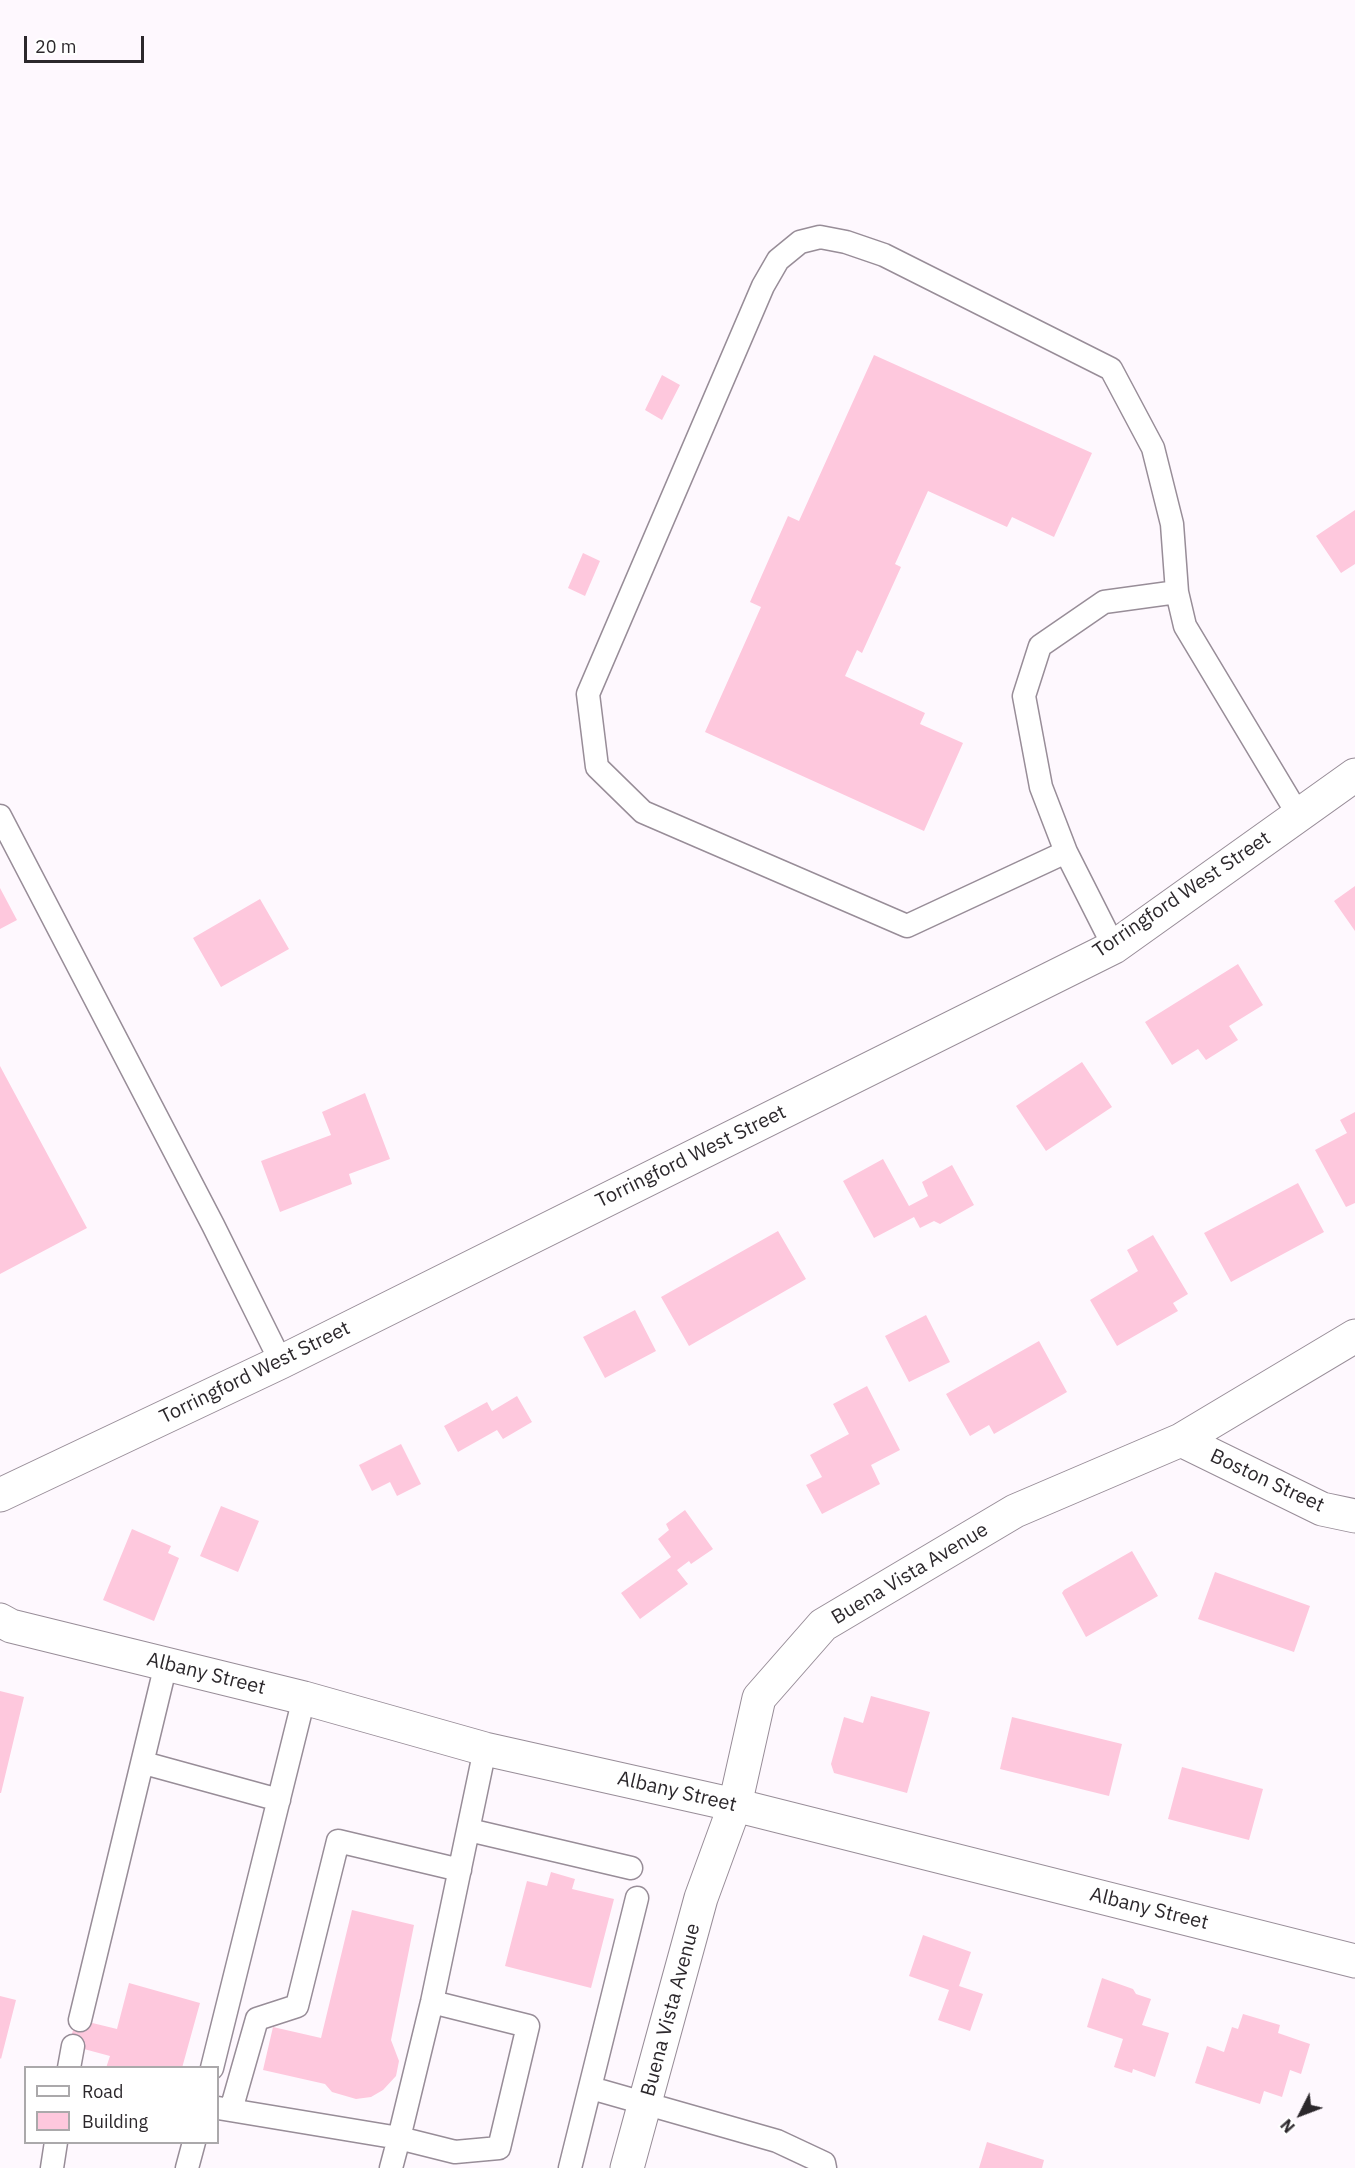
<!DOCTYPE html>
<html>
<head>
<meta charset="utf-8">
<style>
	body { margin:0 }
	#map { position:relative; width:1355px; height:2168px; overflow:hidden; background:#fef8fe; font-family:"IBM Plex Sans",sans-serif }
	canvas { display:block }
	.legend { position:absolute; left:24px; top:2066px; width:195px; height:78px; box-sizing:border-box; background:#fff; border:2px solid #aba9ab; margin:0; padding:8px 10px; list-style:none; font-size:18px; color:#2c282c }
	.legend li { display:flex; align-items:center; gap:12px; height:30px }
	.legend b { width:30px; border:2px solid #aba9ab }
	.north { position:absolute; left:1271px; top:2084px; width:60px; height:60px; -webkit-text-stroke:4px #fff; paint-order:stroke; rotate:228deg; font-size:16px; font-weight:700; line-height:24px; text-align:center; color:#2c282c }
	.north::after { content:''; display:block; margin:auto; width:21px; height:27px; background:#2c282c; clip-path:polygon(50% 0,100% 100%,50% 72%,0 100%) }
	.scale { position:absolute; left:24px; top:36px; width:120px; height:27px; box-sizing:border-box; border:3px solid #2c282c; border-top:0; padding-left:8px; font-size:18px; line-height:21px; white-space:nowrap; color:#2c282c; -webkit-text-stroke:4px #fff; paint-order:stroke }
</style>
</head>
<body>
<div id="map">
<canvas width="1355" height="2168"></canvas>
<ul class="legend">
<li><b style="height:8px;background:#fff"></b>Road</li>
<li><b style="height:16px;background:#fec8dd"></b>Building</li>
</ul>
<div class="north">N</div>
<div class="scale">20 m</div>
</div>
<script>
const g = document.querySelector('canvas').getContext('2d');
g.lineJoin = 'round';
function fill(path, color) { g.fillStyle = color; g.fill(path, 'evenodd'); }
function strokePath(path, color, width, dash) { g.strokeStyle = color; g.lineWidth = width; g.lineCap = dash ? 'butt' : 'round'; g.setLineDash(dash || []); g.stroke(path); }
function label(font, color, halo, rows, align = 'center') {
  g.font = font + ' "IBM Plex Sans",sans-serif'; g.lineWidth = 6; g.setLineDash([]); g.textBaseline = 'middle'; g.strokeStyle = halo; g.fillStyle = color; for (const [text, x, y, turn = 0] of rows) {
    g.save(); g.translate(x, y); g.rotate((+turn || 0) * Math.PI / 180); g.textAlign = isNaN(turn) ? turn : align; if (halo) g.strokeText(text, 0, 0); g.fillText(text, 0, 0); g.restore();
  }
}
const building = new Path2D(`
	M874,355L1092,453L1054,537L1012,517L1007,527L928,491L895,564L901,567L862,653L857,650L845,676L925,713L920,724L963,743L924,831L705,732L761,607L750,602L788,516L799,521Z
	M662,375L680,385L662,420L645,410Z
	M1355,510V564L1341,573L1316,536Z
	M583,553L600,561L585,596L568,588Z
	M1355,886V931L1334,901Z
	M0,888L17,920L0,929Z
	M260,899L289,949L221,987L193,938Z
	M1238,964L1263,1005L1229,1026L1238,1040L1206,1060L1198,1049L1172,1065L1145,1022Z
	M1082,1062L1112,1107L1046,1151L1016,1106Z
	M0,1066L87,1228L0,1274Z
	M365,1093L390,1159L349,1174L352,1184L280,1212L261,1161L331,1135L322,1112Z
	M1355,1112V1203L1346,1207L1315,1150L1347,1133L1340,1120Z
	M883,1159L909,1206L928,1196L922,1182L952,1165L974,1205L940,1224L934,1221L920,1228L914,1217L874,1238L843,1181Z
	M1298,1183L1324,1232L1231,1282L1204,1233Z
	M778,1231L806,1279L689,1346L661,1297Z
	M1153,1235L1188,1294L1173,1303L1178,1311L1117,1346L1090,1300L1138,1271L1127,1250Z
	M635,1310L656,1351L605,1378L583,1337Z
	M926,1315L950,1362L909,1382L885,1336Z
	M1039,1341L1067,1392L994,1434L989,1425L970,1436L946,1394Z
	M867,1386L900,1450L871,1465L880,1484L822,1514L806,1485L822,1477L810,1455L849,1434L833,1404Z
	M517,1396L532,1422L503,1439L497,1430L458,1452L444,1426L487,1402L492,1411Z
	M401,1444L421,1484L397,1496L390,1482L372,1491L359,1465Z
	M221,1506L259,1521L238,1572L200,1556Z
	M685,1510L713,1549L691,1564L689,1561L677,1570L688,1584L640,1619L621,1593L671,1557L658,1539L669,1530L666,1524Z
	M132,1529L171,1546L168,1553L179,1558L154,1621L103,1600Z
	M1132,1551L1158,1596L1086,1637L1062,1593L1064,1590Z
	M1215,1572L1310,1606L1294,1652L1198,1619Z
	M0,1691L24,1697L1,1793H0Z
	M871,1696L930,1712L907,1793L834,1773L831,1764L844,1717L863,1723Z
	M1012,1717L1122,1744L1109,1796L1000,1769Z
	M1182,1767L1263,1789L1249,1840L1168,1819Z
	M551,1872L575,1879L572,1889L614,1899L591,1988L505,1966L527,1881L547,1886Z
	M352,1910L414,1925L391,2040L399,2061L396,2076L383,2090L371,2097L356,2099L332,2092L325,2084L263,2070L273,2027L321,2038Z
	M923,1935L971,1952L959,1986L983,1994L970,2031L938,2020L949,1990L909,1976Z
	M1102,1978L1133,1989L1136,1994L1151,1999L1142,2025L1169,2033L1155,2077L1133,2069L1132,2073L1114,2067L1123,2039L1087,2027Z
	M129,1983L200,2003L182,2068H106L110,2056L69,2045L76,2019L117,2029Z
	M0,1996L16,2000L1,2059L0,2058Z
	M1243,2014L1280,2025L1278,2033L1310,2044L1301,2074L1290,2070L1282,2097L1264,2091L1260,2104L1195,2083L1207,2046L1224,2052L1232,2027L1238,2029Z
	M987,2142L1044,2160L1042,2168H979Z`);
const service = new Path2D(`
	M0,816L213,1225L281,1362
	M1066,852L1041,787L1024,696L1040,646L1104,602L1177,592
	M1114,947L1066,852L907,926L643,812L597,767L588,694L763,286L778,260L800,242L820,237L846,242L884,255L1111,369L1153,448L1172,524L1177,592L1185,626L1299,816
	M144,1763L279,1800
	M469,1830L631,1868
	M80,2020L166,1664
	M69,2068L73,2046
	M212,2068L304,1698
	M591,2088L777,2141L824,2163L825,2168
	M218,2108L399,2138L432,2002L485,1749
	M231,2110L257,2019L297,2006L338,1841L460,1870
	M52,2168L56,2142
	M187,2168L194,2142
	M391,2168L399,2138L455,2152L499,2148L528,2026L432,2002
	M570,2168L637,1898`);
const minor = new Path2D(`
	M1181,1440L1322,1509L1355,1516
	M0,1620L11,1626L304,1698L485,1749L735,1805L1355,1961
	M627,2168L701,1898L735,1805L759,1698L823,1625L1015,1511L1181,1440L1355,1336`);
const secondary = new Path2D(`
	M0,1495L281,1362L1114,947L1355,775`);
const streetNames = [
	["Torringford West Street",1182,895,-34],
	["Torringford West Street",691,1157,-26],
	["Torringford West Street",255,1373,-26],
	["Boston Street",1267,1481,25],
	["Buena Vista Avenue",910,1574,-31],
	["Albany Street",206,1674,14],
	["Albany Street",677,1792,13],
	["Albany Street",1149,1909,14],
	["Buena Vista Avenue",671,2010,-75]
];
fill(building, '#fec8dd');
strokePath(service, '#988d98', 25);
strokePath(minor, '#988d98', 35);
strokePath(secondary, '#988d98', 35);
strokePath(service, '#fff', 22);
strokePath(minor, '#fff', 33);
strokePath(secondary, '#fff', 33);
label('20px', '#2c282c', '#fff', streetNames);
</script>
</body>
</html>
